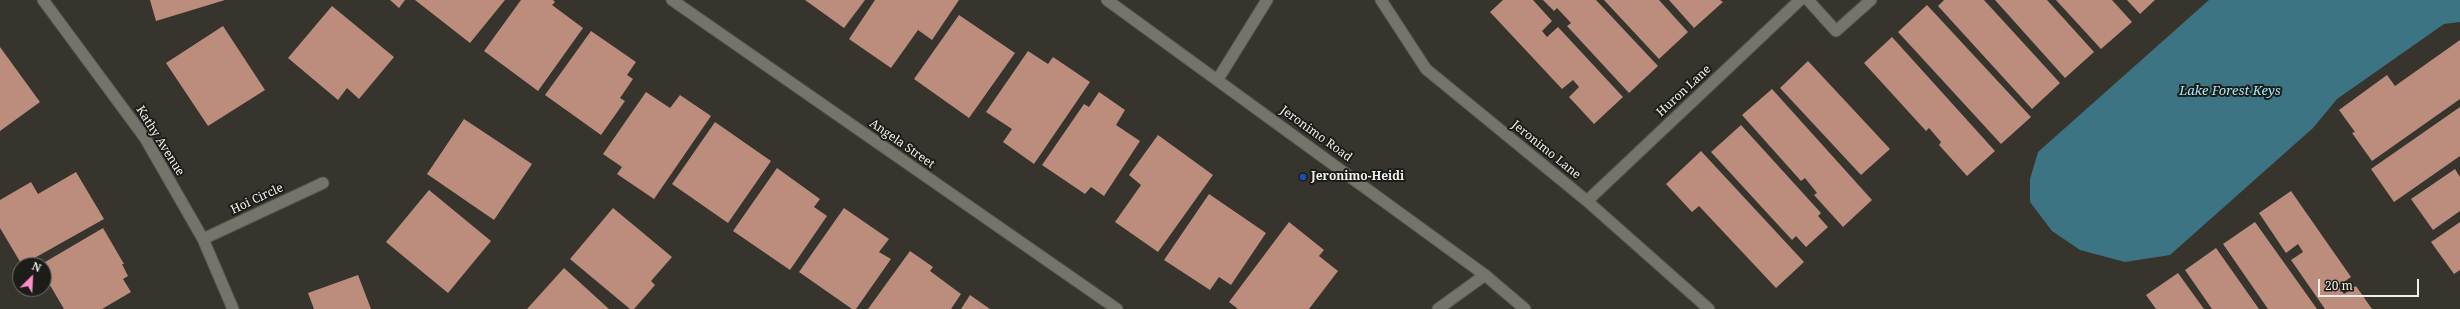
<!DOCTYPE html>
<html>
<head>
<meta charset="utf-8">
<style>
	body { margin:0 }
	#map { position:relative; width:2460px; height:309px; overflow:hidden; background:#36342d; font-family:"Noto Serif",serif }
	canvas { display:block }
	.north { position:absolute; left:12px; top:257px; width:40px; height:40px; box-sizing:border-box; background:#1c1c18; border:1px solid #71706c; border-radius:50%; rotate:24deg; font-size:11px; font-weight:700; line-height:16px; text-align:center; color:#f0efea }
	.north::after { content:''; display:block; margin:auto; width:14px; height:18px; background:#fa8fc7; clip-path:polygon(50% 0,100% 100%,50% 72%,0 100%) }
	.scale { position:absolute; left:2318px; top:279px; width:101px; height:18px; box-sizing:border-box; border:2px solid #f0efea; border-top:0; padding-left:5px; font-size:12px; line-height:14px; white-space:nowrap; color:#f0efea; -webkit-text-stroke:3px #1c1c18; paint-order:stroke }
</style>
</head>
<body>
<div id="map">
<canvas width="2460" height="309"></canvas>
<div class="north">N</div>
<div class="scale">20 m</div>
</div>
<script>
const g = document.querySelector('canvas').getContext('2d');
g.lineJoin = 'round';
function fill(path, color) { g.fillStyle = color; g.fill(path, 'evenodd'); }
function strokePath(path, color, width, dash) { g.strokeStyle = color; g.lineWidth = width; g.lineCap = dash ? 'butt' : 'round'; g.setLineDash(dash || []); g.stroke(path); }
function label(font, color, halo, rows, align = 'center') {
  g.font = font + ' "Noto Serif",serif'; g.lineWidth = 4; g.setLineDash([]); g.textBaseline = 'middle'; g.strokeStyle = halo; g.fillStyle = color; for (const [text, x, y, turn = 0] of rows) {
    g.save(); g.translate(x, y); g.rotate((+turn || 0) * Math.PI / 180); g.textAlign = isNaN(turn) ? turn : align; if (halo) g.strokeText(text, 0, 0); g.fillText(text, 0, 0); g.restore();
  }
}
const water = new Path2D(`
	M2209,0H2460V22L2444,24L2337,99L2313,128L2170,255L2125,262L2080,250L2052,231L2030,202V179L2038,152Z`);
const building = new Path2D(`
	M150,0H225L156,21Z
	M390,0H405L399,8Z
	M415,0H505L470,43Z
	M521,0H553L555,2L552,5L583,28L538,91L484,51Z
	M805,0H865L844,28Z
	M875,0H959L932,40L918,30L891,68L849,39Z
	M1503,0H1533L1552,21L1542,31L1547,37L1558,27L1623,97L1594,124L1569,97L1579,87L1573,80L1562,89L1490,12Z
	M1543,0H1596L1658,66L1629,93L1567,26L1571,23L1557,8L1554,11Z
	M1604,0H1659L1688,32L1659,59Z
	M1669,0H1720L1723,2L1694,28Z
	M1944,0H1984L2060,83L2032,109L1938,6Z
	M1995,0H2047L2094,52L2065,78Z
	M2056,0H2112L2132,22L2101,49Z
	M2127,0H2155L2140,14Z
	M1927,5L2031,117L2001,144L1898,32Z
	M332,6L394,57L359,99L347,88L338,100L288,58Z
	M959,15L1015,53L969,118L914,79Z
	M223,26L265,90L208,126L166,63Z
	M591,31L636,62L627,75L633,79L620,98L625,101L601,135L545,95Z
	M1892,37L1995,151L1967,176L1939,145L1941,142L1929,128L1926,131L1864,63Z
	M2460,40V99L2372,161L2352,133L2355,132L2339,110L2387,75L2395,86Z
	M0,47L40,102L0,131Z
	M1028,51L1048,64L1053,57L1090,82L1034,164L1003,142L1012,129L986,112Z
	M1808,61L1890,149L1861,175L1780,88Z
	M1772,89L1872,200L1843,227L1814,195L1817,193L1805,178L1801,181L1742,115Z
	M646,92L670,108L680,95L711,116L654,199L617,174L622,167L603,154Z
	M1099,92L1125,110L1116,125L1140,141L1104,196L1091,187L1085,194L1042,165L1084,104L1089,107Z
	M2460,107V156L2394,202L2371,169Z
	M464,119L532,164L494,220L427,174Z
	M715,122L771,161L728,223L672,184Z
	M1741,125L1821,213L1818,216L1828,227L1806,247L1796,236L1792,240L1711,152Z
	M1158,135L1213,175L1158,252L1115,222L1141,185L1129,175Z
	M1701,151L1804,262L1776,288L1699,206L1692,212L1666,184Z
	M777,168L820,199L814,207L827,216L790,270L733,231Z
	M2455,169L2460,177V211L2433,230L2411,199Z
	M76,172L104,219L22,265L0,228V200L31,182L38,194Z
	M429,190L491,241L448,293L386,242Z
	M2291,191L2351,277L2338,286L2344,294L2356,286L2372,309H2325L2291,260L2303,252L2298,244L2286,253L2259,213Z
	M1209,194L1266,233L1231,285L1219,277L1210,290L1164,260Z
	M613,208L672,257L651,281L655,285L634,309H630L570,259Z
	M844,208L889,239L879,252L891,259L856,309H852L799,272Z
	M1289,222L1324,250L1319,256L1338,271L1309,309H1238L1229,302Z
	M2255,222L2317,309H2268L2223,244Z
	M2460,222V270L2454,274L2431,242Z
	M103,228L124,264H122L128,276L123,279L131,292L102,309H64L44,275V265H40Z
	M2216,248L2259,309H2212L2185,270Z
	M910,251L933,267L930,271L961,294L951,309H868Z
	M564,268L609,309H527Z
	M2178,273L2204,309H2156L2146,295Z
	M358,275L371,309H314L308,293Z
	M970,295L990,309H961Z`);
const minor = new Path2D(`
	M43,0L145,138L203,239L233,309
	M672,0L1117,309
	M1381,0L1426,69L1587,201L1709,309
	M1808,0L1836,31L1871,0
	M1218,79L1267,0
	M1587,201L1800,0
	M203,239L323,183
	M1438,309L1485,275`);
const secondary = new Path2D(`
	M1107,0L1485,275L1525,309`);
const markers = [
	[1303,177,4,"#1a4fb4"]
];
const streetNames = [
	["Huron Lane",1684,91,-43],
	["Jeronimo Road",1316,134,36],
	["Kathy Avenue",160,141,58],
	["Angela Street",902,144,35],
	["Jeronimo Lane",1546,150,39],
	["Hoi Circle",257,199,-25]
];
const poiNames = [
	["Jeronimo-Heidi",1311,177]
];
const waterNames = [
	["Lake Forest Keys",2230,91]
];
fill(water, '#3d7483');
fill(building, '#bc8d7d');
strokePath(minor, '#54534c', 13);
strokePath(secondary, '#54534c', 13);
strokePath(minor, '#75746b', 11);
strokePath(secondary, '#75746b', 11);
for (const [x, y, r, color] of markers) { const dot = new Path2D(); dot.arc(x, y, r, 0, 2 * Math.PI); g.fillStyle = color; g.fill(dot); strokePath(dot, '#1c1c18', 1.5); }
label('12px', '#f0efea', '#1c1c18', streetNames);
label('bold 12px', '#f0efea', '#1c1c18', poiNames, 'left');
label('italic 13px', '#a4eafd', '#1c1c18', waterNames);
</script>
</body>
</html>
